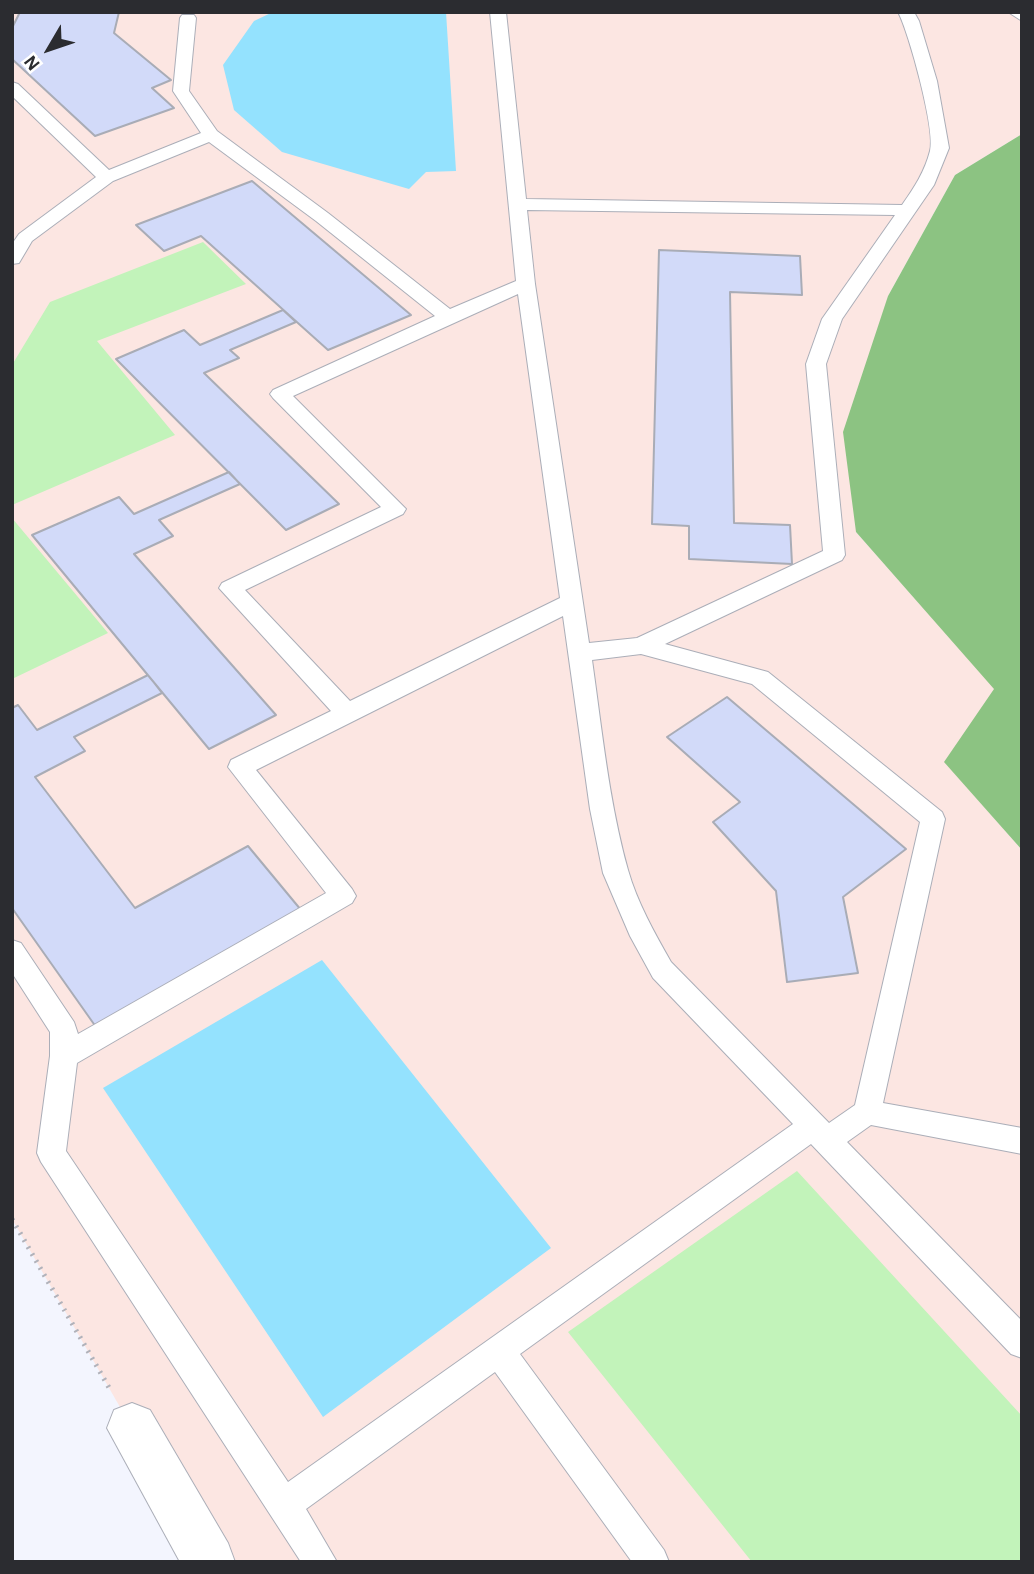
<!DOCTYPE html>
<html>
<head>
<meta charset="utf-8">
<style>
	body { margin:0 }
	#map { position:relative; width:1034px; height:1574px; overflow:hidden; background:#f3f5fe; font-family:"Alegreya Sans",sans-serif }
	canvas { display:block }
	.frame { position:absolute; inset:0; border:14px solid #2b2c30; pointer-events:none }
	.north { position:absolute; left:14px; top:14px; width:70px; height:70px; -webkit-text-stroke:5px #fff; paint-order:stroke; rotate:231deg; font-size:19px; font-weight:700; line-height:28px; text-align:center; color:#2b2c30 }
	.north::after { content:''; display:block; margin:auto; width:24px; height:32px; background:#2b2c30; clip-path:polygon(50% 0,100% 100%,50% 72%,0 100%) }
</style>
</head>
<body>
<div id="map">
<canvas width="1034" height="1574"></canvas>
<div class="frame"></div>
<div class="north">N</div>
</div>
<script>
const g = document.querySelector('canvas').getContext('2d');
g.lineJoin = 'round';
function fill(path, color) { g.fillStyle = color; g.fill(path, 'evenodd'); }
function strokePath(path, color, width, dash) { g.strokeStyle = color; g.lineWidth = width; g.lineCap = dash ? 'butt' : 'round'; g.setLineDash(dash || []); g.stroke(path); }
const education = new Path2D(`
	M12,12H1022V134L955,175L888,296L856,532L995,689L945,762L1022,850V1562H213L132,1428L12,1219Z`);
const green = new Path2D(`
	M203,242L246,284L97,341L175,435L12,505V365L50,302Z
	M12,518L108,633L12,679Z
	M797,1171L1022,1416V1562H752L568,1332Z`);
const forest = new Path2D(`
	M1022,134V850L944,762L994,689L856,532L843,432L888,296L955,175Z`);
const water = new Path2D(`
	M273,12H446L456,171L426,172L409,189L282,152L234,110L223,65L254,21Z
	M322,960L551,1248L323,1417L103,1088Z`);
const building = new Path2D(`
	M20,12H119L114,33L171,80L152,88L174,108L95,136L12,59V28Z
	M252,181L411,315L328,350L201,236L164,251L136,225Z
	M659,250L800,256L802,295L730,292L734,523L790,525L792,564L689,559V526L652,524Z
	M283,310L296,322L230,350L239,358L204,373L339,504L286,530L116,359L184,330L200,345Z
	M229,472L240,484L159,520L173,536L134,554L276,715L209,749L32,535L119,497L134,514Z
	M148,675L162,693L74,737L85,751L35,777L135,908L248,846L301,910L96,1027L12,908V708L18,705L37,730Z
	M727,697L906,849L843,897L858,973L787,982L776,891L713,822L740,802L667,737Z`);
const path = new Path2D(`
	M12,1219L111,1391`);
const service = new Path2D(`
	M490,12H506L526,199L902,205C914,188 925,171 930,151C936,132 909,32 898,12H914L919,21L937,81L949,148L934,185L842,319L826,364L845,555L842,560L665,644L768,672L942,812L945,819L883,1103L1022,1128V1154L871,1125L847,1142L1022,1321V1358L1011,1354L811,1144L520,1354L664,1550L669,1562H632L495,1372L306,1509L337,1562H301L41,1162L37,1153L50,1056V1032L12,973V940L21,943L74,1022L78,1034L326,893L228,767L231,760L331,711L219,588L222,583L381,507L273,398L270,394L273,390L435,316L316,221L209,142L113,181L32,241L19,263L12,264V244L19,234L96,177L12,96V82L18,84L109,170L201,133L173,91L180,18L182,15H194L196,18L189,91L217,131L328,213L450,309L516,281ZM527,210L895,215L822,319L806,364L823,551L637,638L589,643L535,284ZM518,294L560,598L350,701L245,590L403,514L406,509L293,396ZM563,616L590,809L603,873L630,936L653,978L793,1124L288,1482L66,1151L77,1063L352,903L356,896L352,889L256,770ZM641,654L752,684L920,822L855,1105L829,1123L671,962C655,934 637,902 628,870C609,802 602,730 592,660Z
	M1008,12H1022V21Z`);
const minor = new Path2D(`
	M132,1403L150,1410L228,1543L235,1562H180L107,1428L114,1410Z`);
fill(education, '#fce6e2');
fill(green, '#c2f3ba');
fill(forest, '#8cc382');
fill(water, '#94e2fe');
fill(building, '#d2daf9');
strokePath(building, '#a9acb6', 2);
strokePath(service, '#abaeb8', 2);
strokePath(minor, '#abaeb8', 2);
strokePath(path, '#b1b2ba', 5, [2, 6]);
fill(service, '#fff');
fill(minor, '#fff');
</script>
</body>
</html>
